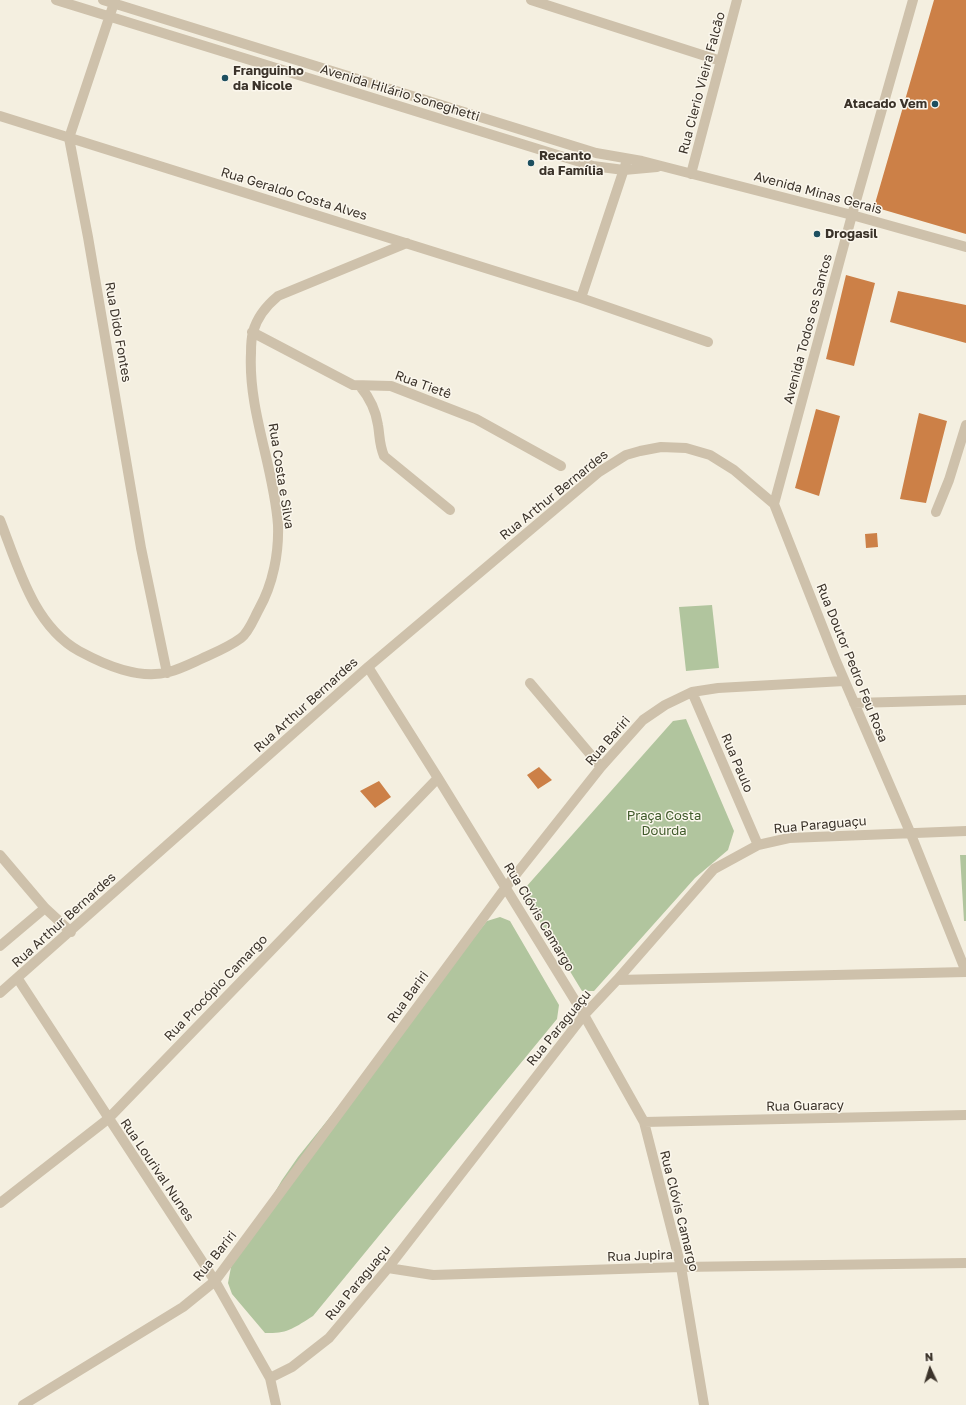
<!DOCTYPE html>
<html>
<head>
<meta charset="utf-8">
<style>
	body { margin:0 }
	#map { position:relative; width:966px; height:1405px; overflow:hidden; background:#f4efe0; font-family:"Golos Text",sans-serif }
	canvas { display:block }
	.north { position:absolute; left:910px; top:1349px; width:40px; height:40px; -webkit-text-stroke:3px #fbf7ed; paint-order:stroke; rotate:356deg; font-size:11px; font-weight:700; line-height:16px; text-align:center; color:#3b332a }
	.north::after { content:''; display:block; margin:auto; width:14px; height:18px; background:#3b332a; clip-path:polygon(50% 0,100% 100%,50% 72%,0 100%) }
</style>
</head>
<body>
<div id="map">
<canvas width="966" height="1405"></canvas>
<div class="north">N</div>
</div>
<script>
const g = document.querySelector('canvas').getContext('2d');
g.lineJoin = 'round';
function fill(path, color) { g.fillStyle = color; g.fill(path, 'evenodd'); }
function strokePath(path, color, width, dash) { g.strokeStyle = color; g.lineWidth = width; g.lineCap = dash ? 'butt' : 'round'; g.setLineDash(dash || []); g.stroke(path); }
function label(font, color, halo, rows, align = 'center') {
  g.font = font + ' "Golos Text",sans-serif'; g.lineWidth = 3; g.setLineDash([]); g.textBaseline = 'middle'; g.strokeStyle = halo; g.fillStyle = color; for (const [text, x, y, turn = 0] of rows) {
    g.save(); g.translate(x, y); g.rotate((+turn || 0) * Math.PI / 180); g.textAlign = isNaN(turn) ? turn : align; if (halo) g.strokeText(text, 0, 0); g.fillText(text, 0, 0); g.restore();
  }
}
const green = new Path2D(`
	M712,605L719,668L686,671L679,607Z
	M686,719L734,831L728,850L695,878L594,991H582L524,896L526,887L673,721Z
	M960,855H966V921H964Z
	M500,917L510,921L559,1005L557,1019L313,1316C294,1328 287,1334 265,1333L232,1294L228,1283L231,1267L282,1180L298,1157L487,921Z`);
const building = new Path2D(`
	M934,0H966V234L874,207Z
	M846,275L875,283L854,366L826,359Z
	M898,291L966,305V343L890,322Z
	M816,409L840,416L819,496L795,488Z
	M919,413L947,421L926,503L900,499Z
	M877,533L878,547L866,548L865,534Z
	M539,767L552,780L538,789L527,775Z
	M379,781L391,797L375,808L360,791Z`);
const minor = new Path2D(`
	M56,0L593,166L624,170L657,167
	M103,0L596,153L642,161L852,215L966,247
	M115,0L69,138L88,237L141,548L167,673
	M531,0L721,61
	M0,116L581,298L708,342
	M691,174L737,0
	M581,298L626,163
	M252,332L353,385L391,386L476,419L561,466
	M360,386C369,397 376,411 378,425C380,437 379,444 384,456L450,510
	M774,504L852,215L913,0
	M936,512L949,480L966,425
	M0,520C18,566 33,625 79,651C105,665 139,680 169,672C180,669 190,664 201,659C214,653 229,647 241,638C249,632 254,618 259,609C273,584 279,553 278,525C274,467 248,411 251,353C251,346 251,339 253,332C257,317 266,306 278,296L407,243
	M368,667L438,778L584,1015L644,1122L681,1267L704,1405
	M530,683L601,767
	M692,692L758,845
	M854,703L966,700
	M0,855L45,908L71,932
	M0,946L45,908
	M18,979L215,1281L270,1378L276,1405
	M617,980L966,972
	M0,993L368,667L599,472L626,455L640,451L661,447L686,448L710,455L734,470L774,504L836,661L910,832L966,972
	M644,1122L966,1115
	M0,1203L108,1119L438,778
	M388,1268L433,1275L681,1267L966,1263
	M270,1378L292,1367L329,1338L388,1268L584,1015L617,980L714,869L758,845L789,838L966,831
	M23,1405L183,1307L215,1281L506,887L601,767L643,720L665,705L692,692L718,688L844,681`);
const markers = [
	[225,78,4,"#1d4f5f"],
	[935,104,4,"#1d4f5f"],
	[531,163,4,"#1d4f5f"],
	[817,234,4,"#1d4f5f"]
];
const poiNames = [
	["Franguinho",233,71],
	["da Nicole",233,86],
	["Atacado Vem",927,104,"right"],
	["Recanto",539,156],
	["da Família",539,171],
	["Drogasil",825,234]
];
const streetNames = [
	["Rua Clerio Vieira Falcão",702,83,-75],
	["Avenida Hilário Soneghetti",400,93,17],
	["Avenida Minas Gerais",818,193,15],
	["Rua Geraldo Costa Alves",294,194,17],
	["Avenida Todos os Santos",808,329,-75],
	["Rua Dido Fontes",118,332,80],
	["Rua Tietê",423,385,20],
	["Rua Costa e Silva",281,476,81],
	["Rua Arthur Bernardes",554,495,-39],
	["Rua Doutor Pedro Feu Rosa",852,663,68],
	["Rua Arthur Bernardes",306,705,-42],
	["Rua Bariri",608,741,-49],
	["Rua Paulo",737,763,67],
	["Rua Paraguaçu",820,825,-5],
	["Rua Clóvis Camargo",539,917,59],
	["Rua Arthur Bernardes",64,920,-42],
	["Rua Procópio Camargo",216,988,-46],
	["Rua Bariri",408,997,-54],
	["Rua Paraguaçu",559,1028,-51],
	["Rua Guaracy",805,1106,-1],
	["Rua Lourival Nunes",157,1170,56],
	["Rua Clóvis Camargo",679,1211,76],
	["Rua Bariri",215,1256,-51],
	["Rua Jupira",640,1256,-2],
	["Rua Paraguaçu",358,1283,-50]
];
const parkNames = [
	["Praça Costa",664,816],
	["Dourda",664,831]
];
fill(green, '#b1c59e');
fill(building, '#cc8047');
strokePath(minor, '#cec1ab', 10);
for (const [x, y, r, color] of markers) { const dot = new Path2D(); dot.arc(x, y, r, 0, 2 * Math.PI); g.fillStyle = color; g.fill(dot); strokePath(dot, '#fbf7ed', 1.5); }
label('bold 13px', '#3b332a', '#fbf7ed', poiNames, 'left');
label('13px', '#3b332a', '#fbf7ed', streetNames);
label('13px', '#415b2c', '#fbf7ed', parkNames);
</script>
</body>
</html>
